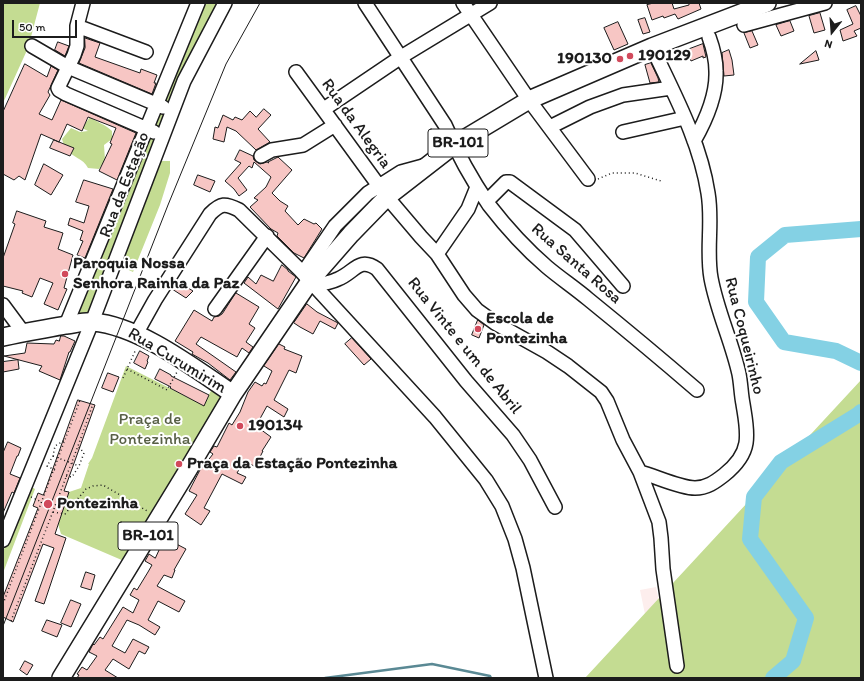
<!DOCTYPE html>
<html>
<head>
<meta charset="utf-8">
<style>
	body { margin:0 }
	#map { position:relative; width:864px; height:681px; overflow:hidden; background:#fff; font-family:Itim,sans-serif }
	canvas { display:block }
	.frame { position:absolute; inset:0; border:4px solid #1c1c1c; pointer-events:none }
	.north { position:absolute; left:812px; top:12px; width:40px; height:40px; -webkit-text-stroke:3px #fff; paint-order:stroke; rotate:197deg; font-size:11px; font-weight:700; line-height:16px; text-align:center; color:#1c1c1c }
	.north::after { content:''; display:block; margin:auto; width:14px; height:18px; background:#1c1c1c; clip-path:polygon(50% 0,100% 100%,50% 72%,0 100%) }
	.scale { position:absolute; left:12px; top:20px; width:65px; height:18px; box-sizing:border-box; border:2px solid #1c1c1c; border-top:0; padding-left:5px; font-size:12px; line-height:14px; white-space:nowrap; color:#1c1c1c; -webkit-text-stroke:3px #fff; paint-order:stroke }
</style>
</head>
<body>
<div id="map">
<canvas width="864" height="681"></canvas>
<div class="frame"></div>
<div class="north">N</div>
<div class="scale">50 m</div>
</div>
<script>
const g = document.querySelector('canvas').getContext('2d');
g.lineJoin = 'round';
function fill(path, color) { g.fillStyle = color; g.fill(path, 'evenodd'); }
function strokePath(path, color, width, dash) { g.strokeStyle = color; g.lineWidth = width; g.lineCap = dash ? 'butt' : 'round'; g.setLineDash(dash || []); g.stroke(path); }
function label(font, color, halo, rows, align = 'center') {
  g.font = font + ' Itim,sans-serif'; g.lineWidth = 4; g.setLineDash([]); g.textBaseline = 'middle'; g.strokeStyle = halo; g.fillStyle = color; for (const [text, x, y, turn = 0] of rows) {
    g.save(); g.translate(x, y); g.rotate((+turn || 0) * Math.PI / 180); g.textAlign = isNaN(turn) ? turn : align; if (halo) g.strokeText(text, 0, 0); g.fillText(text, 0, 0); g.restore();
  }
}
const built = new Path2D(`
	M656,587L669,650L653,653L640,590Z`);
const green = new Path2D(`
	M3,3H40L28,48L3,103Z
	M201,3H220L189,56L160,136L92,313L71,315Z
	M90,117C98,123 105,124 112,131V139L104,145L105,160L99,169L88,168C83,158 73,158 66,149C64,146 63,142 62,139L71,128L80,132L88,131L82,128Z
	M156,161H170V173L160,205L133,272L118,265Z
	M126,366L203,405L212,389L223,395L124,561L61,534L58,524L69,492L81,488L89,464H88L92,458Z
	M861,380V678H585Z
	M30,486L35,489L3,573V551L22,513Z`);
const stream = new Path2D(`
	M325,678L432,664L490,676L491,678`);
const river = new Path2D(`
	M861,229L785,235L758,257L756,302L784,342L836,351L861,363
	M773,678L793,661L806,618L750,539L754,497L781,462L859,414L861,412`);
const building = new Path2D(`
	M654,3H672L674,9L689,5V3H699L701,9L678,19L675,14L664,18L663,16L652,20L647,5Z
	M856,6L861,16V28L854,31L857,36L843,41L840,30L853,24L847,10Z
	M820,13L825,30L814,33L809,16Z
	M645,18L650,32L643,34L638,20Z
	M790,21L794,31L781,36L776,25Z
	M618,22L628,44L614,50L604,28Z
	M752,31L758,45L750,48L744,33Z
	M85,38L100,43L95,57L140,73L141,69L157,75L154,83H156L152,94L79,63L85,48Z
	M58,42L69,46L65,56L55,50Z
	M703,44L706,57L703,58V56L691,61L687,50Z
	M729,50L732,60L734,75L724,76L722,53Z
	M816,51L819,60L800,64Z
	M651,63L658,78L659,82L650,83L645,65Z
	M25,64L47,77L51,66L58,70L48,92L50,95L39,114L52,120L61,100L136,133L117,180L99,171L112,144L110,143L116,128L88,117L82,131L67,124L59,142L41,134L25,180L19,176L14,180L3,174V112Z
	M264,109L271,115L258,129L270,142L256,150L236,131L227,127L224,142L213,139L215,127L218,128L223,115L233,120L235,117L242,120L250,111L256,117Z
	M54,140L74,148L70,156L50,148Z
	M240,150L253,156L254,160L260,164L267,162L269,163L268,162L278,157L292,170L272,193L280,201L288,206L285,211L298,225L304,219L314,224L316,223L322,229L304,258L294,253L277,236L278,233L271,229L250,207L258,200L254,198L266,187L271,177L254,162L252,168L249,166L238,178L247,190L239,196L234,189L225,181L241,163L235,160Z
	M44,164L63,175L51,195L35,185Z
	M198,175L215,181L210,192L194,185Z
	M84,180L113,189L85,258L77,255L83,241L80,240L83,231L68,225L70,218L84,223L89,206L76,202Z
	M17,211L46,221L44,227L63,233L58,249L73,255L64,288L67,289L58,310L44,304L53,283L40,278L32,297L22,293L23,291L3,286V258L15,224L13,223Z
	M282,265L288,270V271L296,277L278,309L244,283L248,277L256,284L261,275L273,281Z
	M177,281L193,291L186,298L172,289Z
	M236,293L259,307L249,324L255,328L246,342L253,347L249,353L242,348L237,357L201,337L196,344L236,372L230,380L208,363L192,354L193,352L175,341L194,310L212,321L214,317L219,316L222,314Z
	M307,304L317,312L338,323L335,329L320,321L313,334L300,327L294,323Z
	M478,320L484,325L479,338L472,335Z
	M61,336H64L75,341L70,352H69L60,380L39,371L42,366L4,356L25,353L27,343L54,344L56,340L59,341Z
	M352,338L371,359L364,365L345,344Z
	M279,344L285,347L284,349L302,356L296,373L289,370L274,400L288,409L284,417L267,406L256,426L271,437L262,451H263L259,459L258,458L254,466L244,461L237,473L246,477L242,484L222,474L204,508L210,511L201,525L185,514L197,495L189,491L201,468H202L213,454L210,452L214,446L217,447L229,423L232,425L240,412L248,392L255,382L262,386L264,383L266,384L272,371L264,366Z
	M140,351L149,356L147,361L148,362L145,369L134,363Z
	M18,360L19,369L3,372V362Z
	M160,369L171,375V376L209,395L204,406L170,388L171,387L155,379Z
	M108,373L119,377L113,392L102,388Z
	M78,400L95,405L64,491L69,492L55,534L66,538L44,604L35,601L54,548L43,544L13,622L3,617V597L38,508L33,506L38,493L43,495Z
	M8,442L21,448L18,456H17L10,474L20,478L14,493L12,492L3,513V453Z
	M165,538L186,549L174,570H175L172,578L164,575L157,586L185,601L179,612L158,601L148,620L160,627L155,635L139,625L127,620L112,646L125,653L133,639L149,647L145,654L139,651L129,669L113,659L105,670L118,678H77L79,675L77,674L82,667L87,670L97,656L89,652L93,644L94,645L100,637L103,639L123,607L133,613L139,600L130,595L134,588L137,590L148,572L152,565L145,561L149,554L155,558Z
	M86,572L95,575L91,590L81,587Z
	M71,600L81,604L71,627L61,623Z
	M47,620L62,625L57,637L42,631Z
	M25,661L33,665L27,675L20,670Z`);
const path = new Path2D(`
	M598,179L612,173H635L661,181
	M127,369L167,390L177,372
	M123,378L136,349
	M55,470L47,466L53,456L55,446L65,440
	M66,476L72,477L79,466L84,453L78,446
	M31,497L42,502
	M53,512L65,514L86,489L93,486L103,485L149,512
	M3,604L80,400
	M11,621L78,446L93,404`);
const minor = new Path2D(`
	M83,3L77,26V46L74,55L58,88L59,90L66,94L154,132
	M365,3L445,125C457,153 472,180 489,205C506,227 526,249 547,267C560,278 575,288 588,299C625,329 661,359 697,390
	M463,3L529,100L588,179
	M744,25L825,3
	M77,26L146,52
	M32,46L68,67L163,107
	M296,72L387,197L421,237L437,254L464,295L477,310L495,323L547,352L568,366L601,392L607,401L623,440L640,472L659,522L661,538L663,569L677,666
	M324,109L401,57L490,3
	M550,127L590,107L623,95L671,88
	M623,132L685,118
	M694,141C706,120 717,95 716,71C716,59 713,48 709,37
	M261,156L272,150L303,145L335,125
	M487,201L506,182H510L575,230L623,286
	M437,254L468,209L477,187
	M303,273L335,226L368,193L401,172L423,166
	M313,285C322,284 330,283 338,279C354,273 359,256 377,269L466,381L513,435L530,460L555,507
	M3,305L23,332
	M215,309L267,236
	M66,325L198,3
	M136,334L155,300L210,214C221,203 225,203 239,210L300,270L435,417L486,480L502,506L515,539L523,568L546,678
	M640,472C655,476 680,488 695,488C707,488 715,482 724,475C734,467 744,456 746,443C748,430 745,417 743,404C741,394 741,384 739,374C732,342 717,311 711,278C706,250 713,222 708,193C700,141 674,94 652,47
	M3,540L92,322L184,81L225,3`);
const major = new Path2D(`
	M3,337C24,332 45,329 66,325C75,324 84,321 93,322C140,326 194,368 233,394
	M61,678L188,470L233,394L310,281L351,234L387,197L454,145L529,100L652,47L767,3`);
const tram = new Path2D(`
	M3,626L168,205L226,64L260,3`);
const pathBridge = new Path2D(`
	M53,456L79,466`);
const markers = [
	[630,56,4,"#d1495b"],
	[620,59,4,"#d1495b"],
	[65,274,4,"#d1495b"],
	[478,329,4,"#d1495b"],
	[240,426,4,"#d1495b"],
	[179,464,4,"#d1495b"],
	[48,504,5,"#d1495b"]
];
const shields = [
	[458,143,60],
	[148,536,60]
];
const shieldNames = [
	["BR-101",458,143],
	["BR-101",148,536]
];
const poiNames = [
	["190129",638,56],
	["190130",612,59,"right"],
	["Paroquia Nossa",73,264],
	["Senhora Rainha da Paz",73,284],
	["Escola de",486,319],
	["Pontezinha",486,339],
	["190134",248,426],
	["Praça da Estação Pontezinha",187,464],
	["Pontezinha",57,504]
];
const streetNames = [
	["Rua da Alegria",356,124,54],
	["Rua da Estação",125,185,-69],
	["Rua Santa Rosa",576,264,41],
	["Rua Coqueirinho",744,336,76],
	["Rua Vinte e um de Abril",464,346,51],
	["Rua Curumirim",177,361,31]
];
const parkNames = [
	["Praça de",150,420],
	["Pontezinha",150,440]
];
fill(built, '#fdeeed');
fill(green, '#c4dc92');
strokePath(stream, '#5a8994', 2.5);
strokePath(river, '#84d1e4', 16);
fill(building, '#f7c6c4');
strokePath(building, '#1c1c1c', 1);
strokePath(minor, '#1c1c1c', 16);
strokePath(major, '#1c1c1c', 20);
strokePath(path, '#1c1c1c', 1.5, [1, 3]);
strokePath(minor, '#fff', 13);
strokePath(major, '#fff', 17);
strokePath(tram, '#1c1c1c', 1);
strokePath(pathBridge, '#1c1c1c', 1.5, [1, 3]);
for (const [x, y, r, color] of markers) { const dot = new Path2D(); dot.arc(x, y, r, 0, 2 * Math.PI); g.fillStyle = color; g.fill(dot); strokePath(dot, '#fff', 1.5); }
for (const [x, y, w] of shields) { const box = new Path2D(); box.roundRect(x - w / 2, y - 14, w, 28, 3); g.fillStyle = '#fff'; g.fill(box); strokePath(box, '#1c1c1c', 1); }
label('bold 16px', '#1c1c1c', null, shieldNames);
label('bold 17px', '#1c1c1c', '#fff', poiNames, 'left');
label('17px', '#1c1c1c', '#fff', streetNames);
label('17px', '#575f45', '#fff', parkNames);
</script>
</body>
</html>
